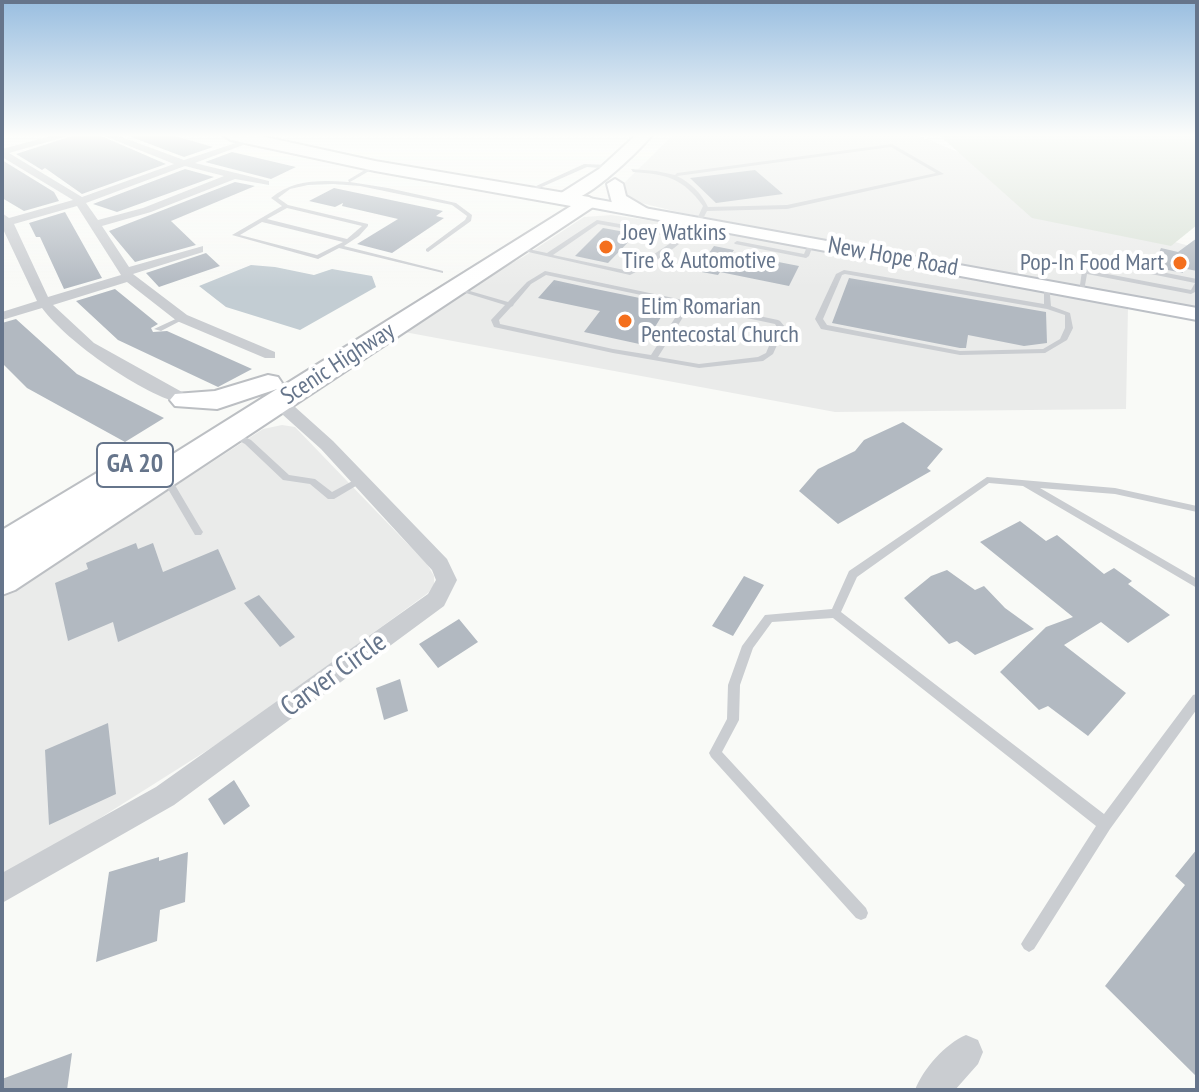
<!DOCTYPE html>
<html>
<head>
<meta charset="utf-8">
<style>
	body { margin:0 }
	#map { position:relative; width:1199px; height:1092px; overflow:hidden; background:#f9faf7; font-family:"PT Sans Narrow",sans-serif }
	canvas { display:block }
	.frame { position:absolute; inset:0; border:4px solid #66758b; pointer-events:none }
</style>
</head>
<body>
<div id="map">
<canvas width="1199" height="1092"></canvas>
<div class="frame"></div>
</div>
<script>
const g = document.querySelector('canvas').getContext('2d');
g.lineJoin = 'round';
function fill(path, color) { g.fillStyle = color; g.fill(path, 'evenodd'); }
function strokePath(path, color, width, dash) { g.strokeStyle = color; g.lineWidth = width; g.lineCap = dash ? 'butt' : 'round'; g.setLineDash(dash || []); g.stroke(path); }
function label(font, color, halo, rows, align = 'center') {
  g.font = font + ' "PT Sans Narrow",sans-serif'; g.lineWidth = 8; g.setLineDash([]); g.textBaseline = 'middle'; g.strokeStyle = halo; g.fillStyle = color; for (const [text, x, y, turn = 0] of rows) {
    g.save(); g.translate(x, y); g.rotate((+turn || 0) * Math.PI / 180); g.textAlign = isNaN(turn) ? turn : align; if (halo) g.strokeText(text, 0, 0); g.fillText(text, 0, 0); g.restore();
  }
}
const built = new Path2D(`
	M917,135L1175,242L1197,248V309L682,213L625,199L622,185L672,136Z
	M611,215L719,230L1128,307L1126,409L835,412L399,331L480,280L523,257L584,217Z
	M282,425L295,427L427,564L434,576V585L428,593L241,729L2,880V590L53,556L149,503L263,429Z`);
const green = new Path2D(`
	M939,135H1197V225L1171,246L1032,218Z`);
const water = new Path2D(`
	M251,265L275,267L314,275L332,269L372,276L376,287L300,330L226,307L199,286Z`);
const building = new Path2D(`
	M75,135H99L166,164L82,194L45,168L42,170L16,154Z
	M126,135H172L213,147L184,157Z
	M232,152L245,155L296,167L271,179L205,162Z
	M2,160L54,192L59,201L24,211L2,198Z
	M185,169L214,177L117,212L93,204Z
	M755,170L783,194L716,203L690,178Z
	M235,182L255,186L171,221L196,245L135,262L109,231Z
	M334,188L443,211L436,216L444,218L392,253L357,244L398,219L342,206L343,203L335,207L309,201Z
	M65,212L102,278L64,289L40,237H36L29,223Z
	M603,228L636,234L608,263L575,256Z
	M1197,238V271L1182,268L1183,273L1153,267L1161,248L1178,252Z
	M714,246L734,250L732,253L799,266L789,286L720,272L718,275L696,271Z
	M206,253L220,266L159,287L146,273Z
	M849,278L1046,312L1047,343L1024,346L968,335L966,348H960L832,323Z
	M554,280L586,287L669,304L644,345L584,332L600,311L538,298Z
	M115,289L158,324L151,328L153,332L167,331L252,369L218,387L118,340L76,301Z
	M16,319L77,374L164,418L125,442L27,388L2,363V323Z
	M903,422L943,449L927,468L931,471L838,524L799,491L818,469L855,451L864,440Z
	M1020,521L1046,541L1057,535L1104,574L1114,568L1132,581L1128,584L1170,615L1128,643L1101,622L1064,645L1126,693L1088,736L1048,706L1039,710L1000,672L1046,627L1073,617L980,542Z
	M136,543L138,549L153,543L163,572L218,549L236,589L118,642L113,622L68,641L55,583L88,569L86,563Z
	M947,570L975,590L984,586L1005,608L1034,629L975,655L957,641L949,644L904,598L931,576Z
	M744,576L764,585L733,636L712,626Z
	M259,595L295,637L280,647L244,603Z
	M459,619L478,642L438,668L419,644Z
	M400,679L408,711L384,720L376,688Z
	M108,723L116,794L49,825L45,750Z
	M234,780L250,806L224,825L208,799Z
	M1197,849V1077L1105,986L1185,885L1175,876Z
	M188,852L185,902L160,910L157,941L96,962L109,872L159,857V861Z
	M72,1053L67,1090H2V1079Z`);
const lane = new Path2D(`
	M892,144L944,174L787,209L707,211C695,238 656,262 630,275L515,249L518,247L547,253L597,220L682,235L698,217L703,206C683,178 666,174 633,172L631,169L656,171L675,175L677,173ZM891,147L936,173L787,205L708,207C702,194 691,183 677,176ZM598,224L678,238L629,271L553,255Z
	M584,164L612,165L615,167L612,169L587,167L526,194L521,193Z
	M373,165L378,166L350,182L388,188L456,203L472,215L471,221L428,252L426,251V249L465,220L467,216L452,205L360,186L333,184L308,185L290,189L278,198L288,205L368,224V226L359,236L344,246L443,271V273L339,248L318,259L232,235L282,206L271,198C294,179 320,180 349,182L348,180ZM287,208L362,226L347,239L267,219ZM262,222L343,242L317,255L240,235Z
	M737,241L804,254L809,242L814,243L809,256L806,258L735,244L734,243Z
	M1106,261L1197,279V291L1191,294L1087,274L1084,291L1079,292L1082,271ZM1107,265L1195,283L1191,290L1092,271Z
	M844,270L1044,304V285L1049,284L1051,306L1070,313L1073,328L1067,340L1045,353L960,355L821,329L815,319L836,274ZM845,274L1047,309L1065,315V328L1060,339L1043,349L960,351L827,325L823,319L842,275Z
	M545,271L778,320L780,321L785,327L773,354L763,361L699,368L613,353L494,327L491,320L505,305L453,289L456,287L508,302L527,282ZM546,275L684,304L651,355L613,349L500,324L499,320L511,307L513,306L514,304L531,284ZM690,306L775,324L777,327L766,353L758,357L699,364L658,357Z
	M180,317L186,318L161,331L154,329Z
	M233,431L251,440L289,475L315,479L332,492L358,478L361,477L366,480L334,499H328L310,484L283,480L245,444L230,436L229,434Z
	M166,474L169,475L201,529L203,532L201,535H195L161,477Z
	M987,477L1115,488L1197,506V512L1115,494L1040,488L1197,579V588L1023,486L989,483L857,577L841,612L1104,814L1193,695L1197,694V709L1110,829L1034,949L1029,952L1024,949L1021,944L1024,939L1096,826L833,618L772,622L753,648L740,685L739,720L722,752L866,908L868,913L866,918L861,920L856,918L711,757L709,753L727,719L728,685L742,646L765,615L832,609L849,571Z`);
const street = new Path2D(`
	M55,135H72L9,153L82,197L174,164L102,135H116L184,160L251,138V142L195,163L269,181V185L235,179L151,212L102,226L129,267L203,246V252L133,274L187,315L275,352V358H265L177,321L127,282L53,305L94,343L191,397L193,400L185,405C142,394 68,343 42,308L2,320V312L37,301L2,227V213L9,218L73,200L2,157V149ZM185,166L224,176L143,208L98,220L86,203ZM77,206L121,275L48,297L14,224Z
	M279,397L285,398L333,441L447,559L457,580L444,606L174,805L2,903V873L156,787L428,594L436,580L432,570L321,449L273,406V398Z
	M966,1035L978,1040L983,1052L978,1064L955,1090H915C923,1069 945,1044 966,1035Z`);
const secondary = new Path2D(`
	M589,198L1197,308V320L584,206L581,203Z`);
const primary = new Path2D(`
	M636,135H652C637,153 581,208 558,203L555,199L558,195L599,169Z
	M615,179L623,184L626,196L653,212L650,216H638L612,203L607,184Z`);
const highway = new Path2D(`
	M223,135H256L375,161L589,197L599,203L15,590L2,595V530L130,453L141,450L152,453L157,461L154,466L277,389L217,409L175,406L170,400L175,394L215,391L268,375L278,377L282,383L278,389L571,206L375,171L231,140Z`);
const markers = [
	[606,247,8,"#f46f1d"],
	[1180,263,8,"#f46f1d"],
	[625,321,8,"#f46f1d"]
];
const farPoinames = [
	["Joey Watkins",622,233],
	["Tire & Automotive",622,261],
	["Pop-In Food Mart",1164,263,"right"],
	["Elim Romarian",641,307],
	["Pentecostal Church",641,335]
];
const farStreetnames = [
	["New Hope Road",893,257,10],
	["Scenic Highway",338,364,-33]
];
const shields = [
	[135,465,76]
];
const shieldNames = [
	["GA 20",135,465]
];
const streetNames = [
	["Carver Circle",334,675,-36]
];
fill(built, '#eaebea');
fill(green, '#dae2d8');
fill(water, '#c3cdd3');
fill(building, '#b2b9c1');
strokePath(secondary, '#bcc0c6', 4);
strokePath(primary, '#bdc0c5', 4);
strokePath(highway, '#bcbfc3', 4);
fill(lane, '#cacdd1');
fill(street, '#cacdd1');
fill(secondary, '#fff');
fill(primary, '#fff');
fill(highway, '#fff');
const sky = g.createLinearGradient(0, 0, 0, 288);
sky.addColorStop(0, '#99bee0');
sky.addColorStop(0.47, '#fcfdfb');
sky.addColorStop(1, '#fcfdfb00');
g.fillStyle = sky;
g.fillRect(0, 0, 1199, 288);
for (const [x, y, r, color] of markers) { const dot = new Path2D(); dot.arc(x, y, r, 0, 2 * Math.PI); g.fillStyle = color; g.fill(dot); strokePath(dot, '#fff', 3); }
label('24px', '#66758b', '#fff', farPoinames, 'left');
label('24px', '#66758b', '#fff', farStreetnames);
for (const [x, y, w] of shields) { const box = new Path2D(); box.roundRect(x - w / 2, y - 22, w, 44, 6); g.fillStyle = '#fff'; g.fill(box); strokePath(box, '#66758b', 2); }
label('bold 26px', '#66758b', null, shieldNames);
label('28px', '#66758b', '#fff', streetNames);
</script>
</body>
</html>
